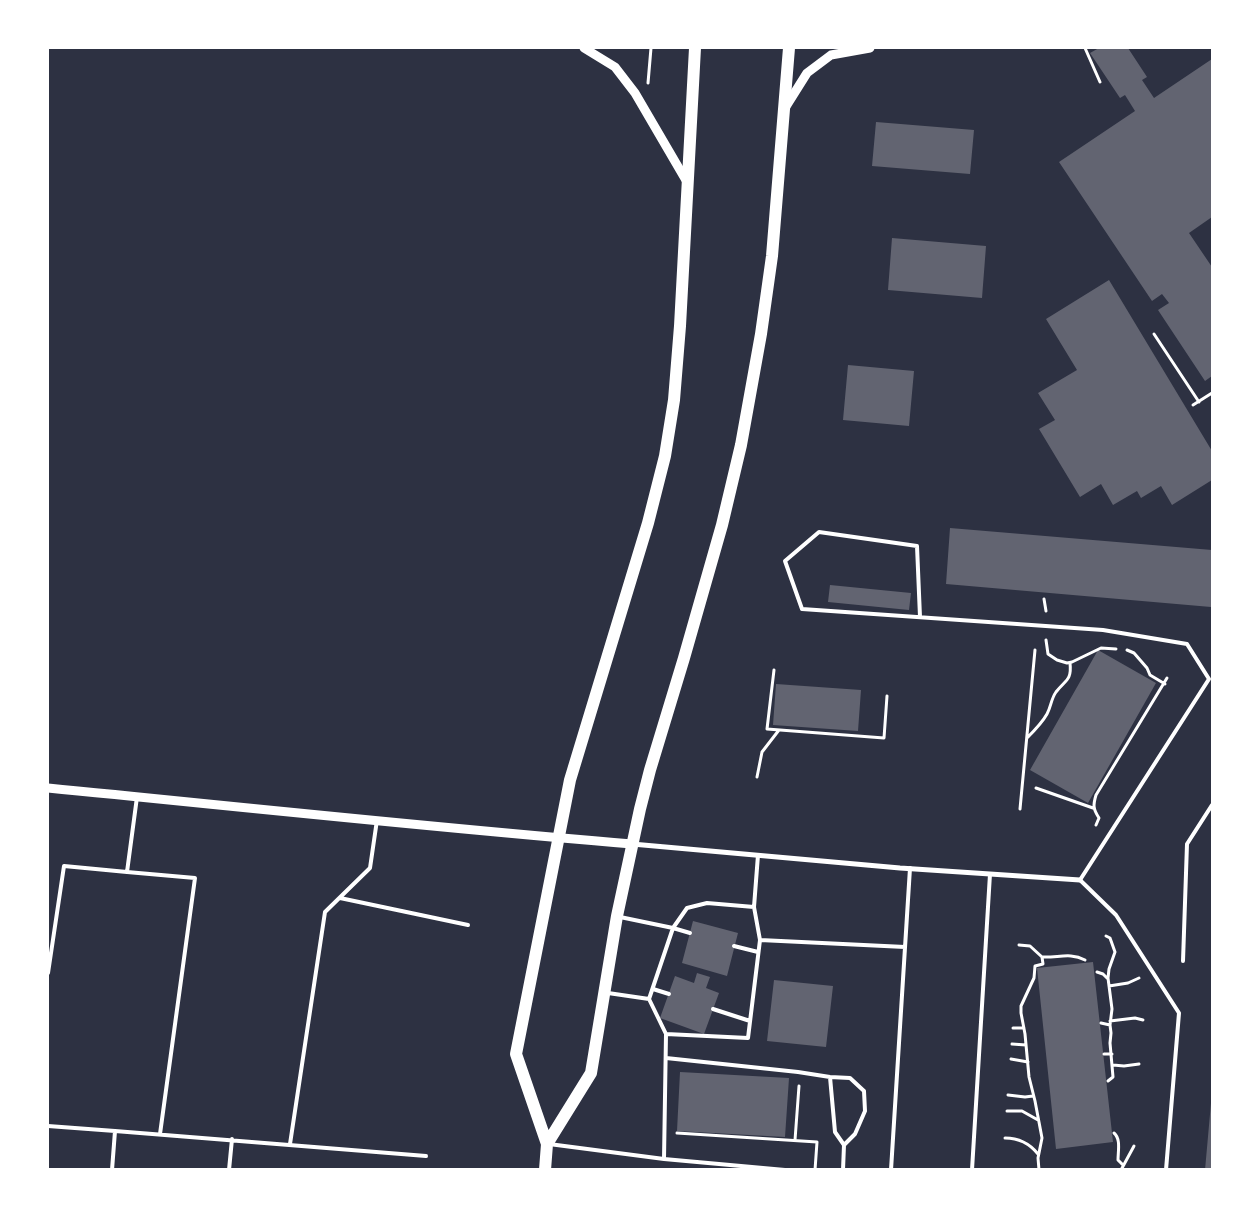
<!DOCTYPE html>
<html>
<head>
<meta charset="utf-8">
<style>
	body { margin:0 }
	#map { position:relative; width:1260px; height:1217px; overflow:hidden; background:#2d3142; font-family:Poppins,sans-serif }
	canvas { display:block }
	.frame { position:absolute; inset:0; border:49px solid #fff; pointer-events:none }
</style>
</head>
<body>
<div id="map">
<canvas width="1260" height="1217"></canvas>
<div class="frame"></div>
</div>
<script>
const g = document.querySelector('canvas').getContext('2d');
g.lineJoin = 'round';
function fill(path, color) { g.fillStyle = color; g.fill(path, 'evenodd'); }
function strokePath(path, color, width, dash) { g.strokeStyle = color; g.lineWidth = width; g.lineCap = dash ? 'butt' : 'round'; g.setLineDash(dash || []); g.stroke(path); }
const building = new Path2D(`
	M1099,48H1128L1147,77L1142,80L1154,98L1212,59V217L1189,233L1212,267V376L1205,381L1158,310L1169,303L1162,294L1152,301L1059,162L1135,111L1125,95L1120,98L1090,53Z
	M876,122L974,130L970,174L872,166Z
	M892,238L986,246L982,298L888,290Z
	M1109,280L1212,451V480L1172,505L1161,486L1141,498L1137,491L1113,505L1101,484L1080,497L1039,429L1055,420L1038,393L1077,370L1046,319Z
	M848,365L914,371L909,426L843,420Z
	M950,528L1212,550L1211,607L946,584Z
	M830,585L911,593L909,610L828,602Z
	M1098,650L1156,683L1088,803L1030,770Z
	M776,684L861,690L858,731L773,725Z
	M693,921L738,933L727,976L682,963Z
	M1093,962L1113,1142L1056,1149L1037,968Z
	M697,973L710,977L706,988L719,993L704,1034L660,1018L675,976L694,983Z
	M774,980L833,986L826,1047L767,1041Z
	M680,1072L789,1078L785,1137L677,1131Z
	M1211,1103H1212V1170H1205Z`);
const path = new Path2D(`
	M1085,48L1100,82
	M648,83L651,48
	M1154,334L1199,402
	M1193,405L1212,393
	M1044,599L1046,611
	M1046,640L1048,654L1057,660L1067,663L1072,662L1101,648L1116,649
	M1127,650L1134,653L1147,668L1150,675L1165,684
	M774,670L767,729L884,738L887,696
	M1027,738C1034,731 1042,723 1047,714C1051,707 1051,699 1056,692C1065,680 1072,681 1070,663
	M757,777L762,752L779,730
	M1036,788L1093,808
	M1020,809L1035,650
	M1096,825L1099,818C1093,809 1093,805 1096,795L1167,678
	M1106,936L1110,938L1115,952L1109,969L1108,978L1112,1009L1110,1025L1111,1033L1110,1043L1113,1077L1108,1081
	M1019,945L1030,946L1042,957C1058,958 1070,952 1085,960
	M1097,972L1103,974L1107,978
	M1109,986L1128,983L1139,978
	M1110,1021L1135,1018L1143,1020
	M1101,1023L1110,1025
	M1013,1028H1024
	M1012,1044L1026,1045
	M1104,1054H1112
	M1011,1059L1028,1062
	M1113,1065L1124,1066L1139,1064
	M1008,1095L1025,1097L1033,1096
	M1007,1111H1022L1038,1120
	M677,1133L817,1142L815,1170
	M1114,1133C1121,1139 1118,1151 1118,1160L1123,1165
	M1005,1138C1019,1138 1030,1144 1038,1154
	M795,1140L799,1086
	M1039,1170L1038,1158L1042,1138L1035,1101L1029,1077L1025,1034L1021,1013V1006L1034,978L1035,966L1043,964L1042,957
	M1121,1170L1134,1146`);
const service = new Path2D(`
	M920,617L917,546L819,532L785,561L802,609L1103,630L1187,644L1209,679L1080,880L1116,915L1179,1013L1166,1170
	M137,797L127,872L195,878L160,1134
	M758,855L754,907L760,940
	M340,898L468,925
	M690,933L673,928L687,908L707,903L754,907
	M734,946L758,952
	M1183,961L1187,844L1212,805
	M48,973L64,866L127,872
	M653,989L669,994
	M608,993L649,999L673,928L620,917
	M649,999L666,1034
	M713,1009L750,1021
	M666,1058L798,1072L830,1077L850,1078L864,1091L865,1111L855,1134L844,1145
	M830,1077L835,1132L844,1145L843,1170
	M48,1126L115,1131L112,1170
	M115,1131L426,1156
	M290,1144L325,912L370,868L377,820
	M549,1144L664,1159L785,1170
	M664,1159L666,1034L748,1038L760,940L905,947
	M229,1170L232,1139
	M891,1170L910,868
	M972,1170L990,874`);
const minor = new Path2D(`
	M632,844L900,868L1080,880`);
const tertiary = new Path2D(`
	M584,48L615,67L635,93L687,182
	M785,108L807,73L831,55L870,48
	M48,788C242,807 437,828 632,844`);
const primary = new Path2D(`
	M547,1144L591,1073L617,916L640,809L650,770L684,658L722,525L741,445L761,334L772,256L789,48
	M545,1170L547,1144L516,1054L570,780L648,523L665,456L674,400L680,326L695,48`);
fill(building, '#626471');
strokePath(path, '#fff', 3);
strokePath(service, '#fff', 4);
strokePath(minor, '#fff', 5);
strokePath(tertiary, '#fff', 9);
strokePath(primary, '#fff', 12);
</script>
</body>
</html>
